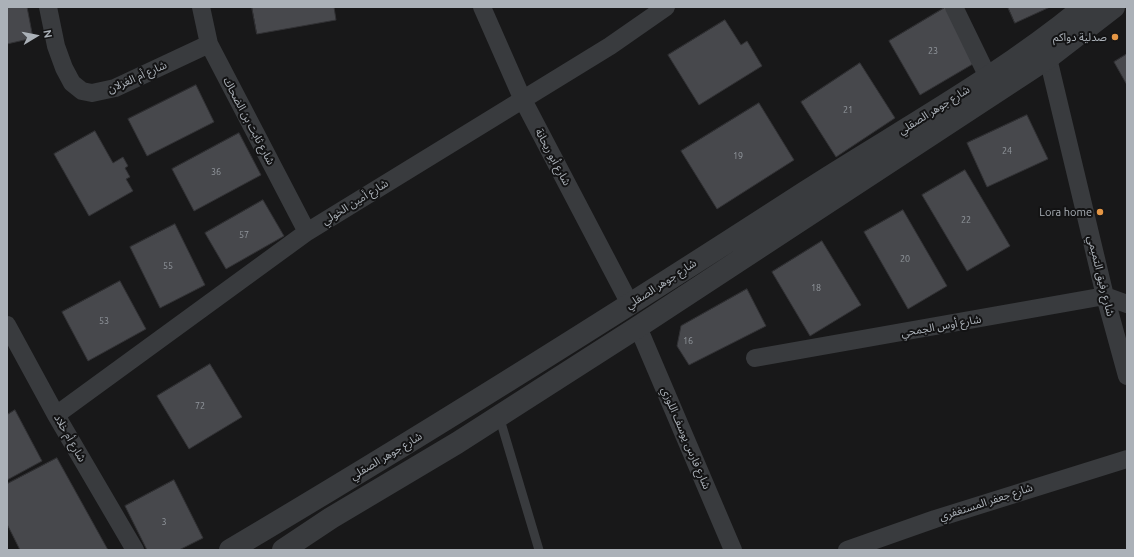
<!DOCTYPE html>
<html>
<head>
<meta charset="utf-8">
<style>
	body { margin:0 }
	#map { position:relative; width:1134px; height:557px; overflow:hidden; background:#181819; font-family:Ubuntu,sans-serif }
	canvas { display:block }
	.frame { position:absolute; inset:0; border:8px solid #abb1b8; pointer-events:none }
	.north { position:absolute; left:16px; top:16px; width:40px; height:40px; -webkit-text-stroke:3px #131314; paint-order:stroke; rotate:80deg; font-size:11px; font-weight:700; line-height:16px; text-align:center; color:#abb1b8 }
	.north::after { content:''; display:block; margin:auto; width:14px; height:18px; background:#abb1b8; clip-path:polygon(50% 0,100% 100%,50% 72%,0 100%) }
</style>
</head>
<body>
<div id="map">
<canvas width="1134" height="557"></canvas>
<div class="frame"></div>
<div class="north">N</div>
</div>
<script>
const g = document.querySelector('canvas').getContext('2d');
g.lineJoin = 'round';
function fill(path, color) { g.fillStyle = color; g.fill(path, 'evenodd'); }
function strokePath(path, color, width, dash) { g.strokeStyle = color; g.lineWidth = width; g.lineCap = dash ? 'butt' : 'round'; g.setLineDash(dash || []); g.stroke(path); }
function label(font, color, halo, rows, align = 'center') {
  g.font = font + ' Ubuntu,"Noto Sans Arabic",sans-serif'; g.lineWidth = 4; g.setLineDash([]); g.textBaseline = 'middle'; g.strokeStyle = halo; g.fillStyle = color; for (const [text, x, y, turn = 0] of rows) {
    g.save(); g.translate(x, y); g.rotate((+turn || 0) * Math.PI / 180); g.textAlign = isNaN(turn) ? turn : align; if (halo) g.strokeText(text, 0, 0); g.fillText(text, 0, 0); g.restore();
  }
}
const building = new Path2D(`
	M7,7H27L33,38L7,44Z
	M252,7H334L336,20L257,34Z
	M946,7L978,61L920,95L889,41Z
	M1008,7H1050L1015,23Z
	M725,20L741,45L747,41L762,66L699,105L668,55Z
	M1127,54V85L1114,62Z
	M860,63L895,118L836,157L801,102Z
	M196,85L214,122L147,156L128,119Z
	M759,103L794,160L717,209L681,151Z
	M1027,115L1048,159L987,187L967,143Z
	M95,131L113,163L123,157L128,166L125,168L130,177L126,179L133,191L89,216L54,154Z
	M239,133L261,175L194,211L172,169Z
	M965,170L1010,246L967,271L922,195Z
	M263,200L284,236L226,269L205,233Z
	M903,210L947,286L908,309L864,232Z
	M175,224L205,285L160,308L130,247Z
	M822,241L861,305L810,336L772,272Z
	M120,281L146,329L88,361L62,312Z
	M747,289L766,326L689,365L677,346L681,326Z
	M210,364L242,417L189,449L157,396Z
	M15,410L42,461L7,480V415Z
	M57,458L108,550H20L7,524V484Z
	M174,480L203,538L179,550H147L125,506Z`);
const service = new Path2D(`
	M499,416L539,550`);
const minor = new Path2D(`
	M48,7L56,46L64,68L72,83L82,91L92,93L115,88L209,44
	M201,7L209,44L307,232
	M482,7L522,98L630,304
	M954,7L988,77
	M1048,58L1105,296L1127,376
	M7,325L56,415L135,550
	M638,327L733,550
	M755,358L1105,296L1127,304
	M56,415L307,232L610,46L666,7
	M847,550L935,519L1127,459`);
const tertiary = new Path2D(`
	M230,550C424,435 615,315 805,192C898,132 998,78 1084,7
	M283,550L331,518L457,443L638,327L1048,58L1114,7`);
const markers = [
	[1115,37,4,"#e49645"],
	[1100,212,4,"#e49645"]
];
const numberNames = [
	["23",933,51],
	["21",848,110],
	["24",1007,151],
	["19",738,156],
	["36",216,172],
	["22",966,220],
	["57",244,235],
	["20",905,259],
	["55",168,266],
	["18",816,288],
	["53",104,321],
	["16",688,341],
	["72",200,406],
	["3",164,522]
];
const poiNames = [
	["صدلية دواكم",1107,37],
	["Lora home",1092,212]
];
const streetNames = [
	["شارع أم الغزلان",137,77,-24],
	["شارع جوهر الصقلي",934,110,-32],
	["شارع ثابت بن الضحاك",249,121,62],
	["شارع أبو ريحانة",553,157,62],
	["شارع أمين الخولي",355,202,-32],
	["شارع رفيق التميمي",1101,276,76],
	["شارع جوهر الصقلي",661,284,-33],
	["شارع أوس الجمحي",941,326,-10],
	["شارع أم خلاد",70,438,60],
	["شارع فارس يوسف اللوزي",686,438,67],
	["شارع جوهر الصقلي",386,456,-31],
	["شارع جعفر المستغفري",986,502,-18]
];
fill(building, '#47484c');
strokePath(building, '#323235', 1);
strokePath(service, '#393b3e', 9);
strokePath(minor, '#393b3e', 18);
strokePath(tertiary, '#393b3e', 22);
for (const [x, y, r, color] of markers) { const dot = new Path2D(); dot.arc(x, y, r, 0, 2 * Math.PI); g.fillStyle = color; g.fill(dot); strokePath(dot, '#131314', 1.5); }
label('9px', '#92979d', null, numberNames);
label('11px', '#abb1b8', '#131314', poiNames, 'right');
label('11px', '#abb1b8', '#131314', streetNames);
</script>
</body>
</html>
